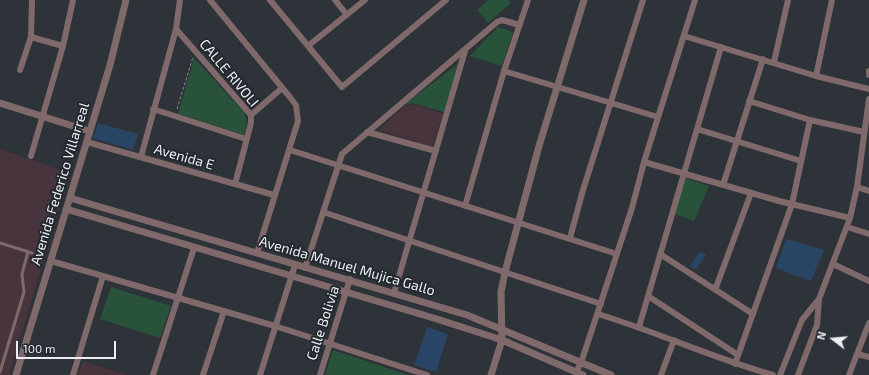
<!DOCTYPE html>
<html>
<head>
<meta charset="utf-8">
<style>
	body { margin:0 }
	#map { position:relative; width:869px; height:375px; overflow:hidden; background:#2e3339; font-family:"Exo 2",sans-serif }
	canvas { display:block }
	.north { position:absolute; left:813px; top:319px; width:40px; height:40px; -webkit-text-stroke:3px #24292f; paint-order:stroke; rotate:286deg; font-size:11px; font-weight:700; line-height:16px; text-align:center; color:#ebeff3 }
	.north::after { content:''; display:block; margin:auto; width:14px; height:18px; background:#ebeff3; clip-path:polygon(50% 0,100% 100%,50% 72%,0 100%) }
	.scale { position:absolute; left:16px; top:341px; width:100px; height:18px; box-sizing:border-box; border:2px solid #ebeff3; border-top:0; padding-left:5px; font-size:12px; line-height:14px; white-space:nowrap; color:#ebeff3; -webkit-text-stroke:3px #24292f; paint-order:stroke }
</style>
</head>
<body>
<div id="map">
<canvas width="869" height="375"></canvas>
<div class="north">N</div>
<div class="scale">100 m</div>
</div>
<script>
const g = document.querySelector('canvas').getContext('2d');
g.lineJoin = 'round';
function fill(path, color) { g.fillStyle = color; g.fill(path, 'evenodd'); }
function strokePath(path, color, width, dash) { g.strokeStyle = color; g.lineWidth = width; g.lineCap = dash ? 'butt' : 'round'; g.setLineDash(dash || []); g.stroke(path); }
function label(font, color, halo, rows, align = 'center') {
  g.font = font + ' "Exo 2",sans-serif'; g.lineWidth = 4; g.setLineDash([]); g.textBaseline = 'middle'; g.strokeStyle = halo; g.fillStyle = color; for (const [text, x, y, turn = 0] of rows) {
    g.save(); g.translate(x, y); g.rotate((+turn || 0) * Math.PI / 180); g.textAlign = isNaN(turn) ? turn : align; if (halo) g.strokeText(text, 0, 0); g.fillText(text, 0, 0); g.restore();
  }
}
const education = new Path2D(`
	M413,104L443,114L432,147L379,130L404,106Z
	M0,149L70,173L9,375H0Z
	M83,361L127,375H78Z`);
const green = new Path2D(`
	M488,0H509L511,3L488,23L477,10Z
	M498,27L513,32L502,66L470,56Z
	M194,58L245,113L247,123L244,135L178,114Z
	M459,63L444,112L413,103L404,105Z
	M685,178L709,186L694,221L674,214Z
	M111,287L171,306L160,338L100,319Z
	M333,350L408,375H325Z`);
const building = new Path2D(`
	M98,123L138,134L133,150L93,138Z
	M786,239L824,250L811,281L776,268Z
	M700,251L706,255L696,270L690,266Z
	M427,327L448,334L436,372L414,365Z`);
const path = new Path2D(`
	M177,109L193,57`);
const service = new Path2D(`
	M0,243L32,253
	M0,372L24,292L22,274L28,252`);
const minor = new Path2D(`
	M210,0L289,96L296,105L298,121L257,253
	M270,0L342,87L446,0
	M335,0L347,15
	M176,29L251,115V123L235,184
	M684,36L816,76L869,89
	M31,37L63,46
	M308,46L365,0
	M774,62L788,0
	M20,70L31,37L32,0
	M504,71L658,117
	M869,71V75
	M816,76L832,0
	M749,101L810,120L864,132
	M153,109L246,139
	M251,115L282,88
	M697,129L801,161
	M367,132L436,151
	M87,142L274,195
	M290,150L617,254
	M31,156L63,46L73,0
	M141,157L176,29L180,0
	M644,162L779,201L850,218
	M723,185L763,59
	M857,187L869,191
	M465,206L504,71L528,0
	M323,212L601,304
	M847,227L869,234
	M570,238L583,190L643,0
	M660,254L753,314
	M51,261L275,326L427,375
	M833,264L869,281
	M305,268L342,154L497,22L502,20L520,25
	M715,290L751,193
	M394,293L465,51
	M648,296L738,355
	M598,314C657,332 713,358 773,375
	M639,327L721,47
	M857,354L869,357
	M735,364L792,204L810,120
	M576,372L581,363L632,208L644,162L695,0
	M73,375L103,276
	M153,375L194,248
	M203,375L224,311
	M260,375L295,265
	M320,375L350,279
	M661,375L674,340
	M780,375L802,320L819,299
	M798,375L817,325L819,299L850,218L857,187L869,99
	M849,375L869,323`);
const tertiary = new Path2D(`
	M0,103L89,131
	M70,198L467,315L611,375
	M66,209L437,319L502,340L583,375
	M16,375L110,65L126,0
	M491,375L502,340L501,292L505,272L539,146L584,0`);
const streetNames = [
	["CALLE RIVOLI",229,73,50],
	["Avenida E",184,157,16],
	["Avenida Federico Villarreal",60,184,-73],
	["Avenida Manuel Mujica Gallo",347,266,16],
	["Calle Bolivia",323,323,-72]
];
fill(education, '#47343c');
fill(green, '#29523a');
fill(building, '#284565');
strokePath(path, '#84898e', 1, [3, 2]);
strokePath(service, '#80696a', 3);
strokePath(minor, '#80696a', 6);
strokePath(tertiary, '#80696a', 7);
label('14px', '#ebeff3', '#24292f', streetNames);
</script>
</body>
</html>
